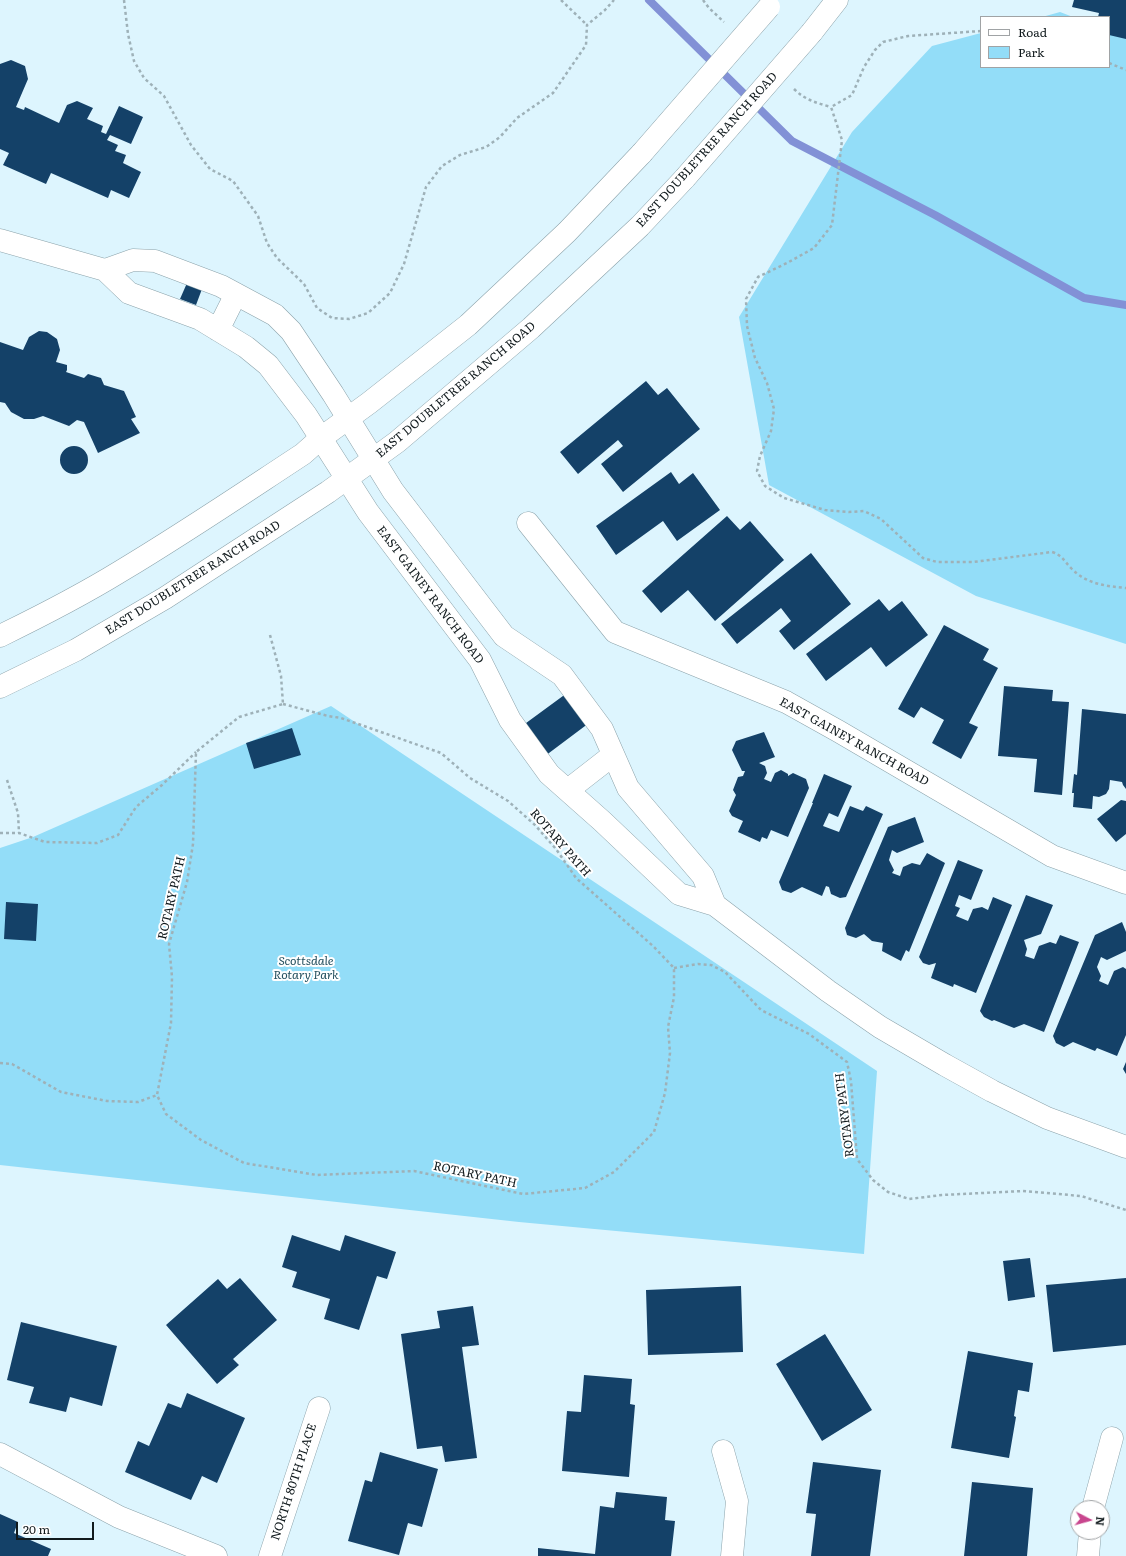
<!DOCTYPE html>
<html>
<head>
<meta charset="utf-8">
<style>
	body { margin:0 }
	#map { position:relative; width:1126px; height:1556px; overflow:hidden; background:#ddf5fe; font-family:Literata,serif }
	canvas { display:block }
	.legend { position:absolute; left:980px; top:16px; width:130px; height:52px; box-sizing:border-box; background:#fff; border:1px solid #a0a3a5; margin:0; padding:5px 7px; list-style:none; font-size:12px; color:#111a1d }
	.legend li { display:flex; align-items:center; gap:8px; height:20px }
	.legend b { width:20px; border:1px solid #a0a3a5 }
	.north { position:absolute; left:1070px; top:1500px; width:40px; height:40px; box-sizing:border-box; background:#fff; border:1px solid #a0a3a5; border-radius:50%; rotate:96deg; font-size:11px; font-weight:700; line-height:16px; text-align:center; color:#111a1d }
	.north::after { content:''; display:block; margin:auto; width:14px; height:18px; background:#c8468e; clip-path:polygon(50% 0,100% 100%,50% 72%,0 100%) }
	.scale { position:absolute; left:16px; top:1522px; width:78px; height:18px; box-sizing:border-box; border:2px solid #111a1d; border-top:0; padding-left:5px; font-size:12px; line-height:14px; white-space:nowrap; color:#111a1d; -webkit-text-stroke:3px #fff; paint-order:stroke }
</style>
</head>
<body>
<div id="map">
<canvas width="1126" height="1556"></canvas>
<ul class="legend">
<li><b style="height:5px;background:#fff"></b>Road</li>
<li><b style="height:11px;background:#93ddf8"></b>Park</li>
</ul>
<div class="north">N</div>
<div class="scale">20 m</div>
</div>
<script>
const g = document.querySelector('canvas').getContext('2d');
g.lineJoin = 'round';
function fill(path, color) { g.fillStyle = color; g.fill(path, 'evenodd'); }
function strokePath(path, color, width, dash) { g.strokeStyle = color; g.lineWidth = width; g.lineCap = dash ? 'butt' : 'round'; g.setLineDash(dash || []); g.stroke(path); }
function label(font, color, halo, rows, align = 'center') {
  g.font = font + ' Literata,serif'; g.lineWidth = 4; g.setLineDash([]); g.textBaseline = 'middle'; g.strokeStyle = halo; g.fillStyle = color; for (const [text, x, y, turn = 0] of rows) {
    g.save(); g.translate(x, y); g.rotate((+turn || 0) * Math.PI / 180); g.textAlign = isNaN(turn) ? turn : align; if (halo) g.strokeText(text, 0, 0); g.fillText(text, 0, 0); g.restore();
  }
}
const green = new Path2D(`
	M1060,12L1073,17H1042Z
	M1109,29L1126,35V644L976,596L769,485L739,317L852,132L932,46L981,33V67H1109Z
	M331,706L877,1071L864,1254L519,1222L0,1165V848L33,837Z`);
const stream = new Path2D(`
	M649,0L792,141L935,215L1084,298L1126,305`);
const building = new Path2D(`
	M1074,0H1126V39L1109,35V17H1098L1099,13L1072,7Z
	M11,60L25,66L28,79L16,107L24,110L25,107L59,123L67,105L77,101L93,108L87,119L103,126L101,132L106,134L119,106L143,117L131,144L110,135L107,140L118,145L115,151L126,155L123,163L141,172L129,198L111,190L108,198L51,173L46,184L3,165L9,153L0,149V64Z
	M187,283L202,289L196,305L180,299Z
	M39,331L47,332L57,339L60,350L56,362L67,365V370L66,372L84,378L88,374L101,378L104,385L124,391L136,417L131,419L140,433L98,453L84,422L77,420L69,426L43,416L34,419H24L11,412L5,403L0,402V342L23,350L29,337Z
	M646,381L658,395L667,388L700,429L623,492L601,464L623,446L618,440L578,474L560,452Z
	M60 460a14 14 0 1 1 28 0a14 14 0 1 1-28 0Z
	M671,472L679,484L693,473L720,510L677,541L663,521L616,555L596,526Z
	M727,516L740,530L750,521L784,560L715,621L688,590L661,613L642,591Z
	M811,553L851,604L794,650L779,631L791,621L781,608L737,644L721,624Z
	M879,599L889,611L902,601L928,635L886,667L871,647L826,681L806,654Z
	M944,625L989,649L983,660L998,668L969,723L978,727L961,759L932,743L944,720L921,707L914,718L898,709Z
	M1004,686L1053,690L1052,701L1069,702L1062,795L1034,792L1037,759L998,756Z
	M567,693L589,723L545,756L522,726Z
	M1082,709L1126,714V789L1123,785L1122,782L1110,780L1109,789L1106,794L1099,797L1093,796L1092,809L1073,807L1074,793H1072L1074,774L1077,775Z
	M292,728L301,755L254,769L246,743Z
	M764,732L775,757L759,763L765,766L767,773L764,779L771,782L775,773L781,770L788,774V776L793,773L806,779L809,788L788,837L771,830L767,839L762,837L760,842L738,832L743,821L732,816L729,811L736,795L733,790L738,777L743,776L745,771H742L732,750L736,741Z
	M824,774L852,786L838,817L829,813L823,826L839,832L850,806L863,811L866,806L883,814L846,897L840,898L831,894L829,887L826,886L822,896L802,887L791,893L782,890L779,882L813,803H812Z
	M1121,800L1126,801V834L1116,842L1097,819Z
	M915,817L924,842L897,853L892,850L889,860L894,870L892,873L900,876L903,867L912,863L920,865L927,853L945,863L909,952L906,950L901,961L882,951L883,943L872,941L864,934L856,938L847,935L845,928L888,827Z
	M958,860L983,870L971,900L959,895L955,906L960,908L956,916L968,921L973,909L982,907L988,910L993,897L1012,905L976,993L954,984L953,987L931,978L936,963L929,965L923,963L919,957Z
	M1026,895L1053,905L1041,934L1024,940L1027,949L1025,956L1034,959L1039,946L1050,942L1056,944L1060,935L1079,942L1044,1032L1024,1024L1014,1028L994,1020L992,1021L984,1017L980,1011Z
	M6,902L38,904L36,941L4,939Z
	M1122,922L1126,932V951L1107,960L1101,957L1097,967L1101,976L1099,981L1108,985L1114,971L1123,967L1126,969V1035L1117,1056L1097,1048L1095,1051L1073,1042L1064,1047L1056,1043L1053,1036L1095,935Z
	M1126,1062V1074L1123,1069Z
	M292,1235L340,1251L345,1235L396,1252L387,1279L377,1276L359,1330L324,1319L330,1299L292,1287L297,1272L282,1267Z
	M1030,1258L1035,1297L1008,1301L1003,1261Z
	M240,1278L277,1320L233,1359L239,1365L217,1384L166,1325L218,1279L227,1289Z
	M1126,1278V1345L1053,1352L1046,1285Z
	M741,1286L743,1352L648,1355L646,1290Z
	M473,1306L479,1345L462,1347L477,1458L445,1462L442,1446L417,1449L401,1334L440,1328L437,1311Z
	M21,1322L117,1346L102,1406L70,1397L66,1412L29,1403L34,1387L7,1380Z
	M825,1334L872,1410L822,1441L776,1364Z
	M968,1351L1033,1363L1029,1392L1018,1390L1014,1416L1016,1417L1009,1458L951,1448Z
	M584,1375L632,1379L630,1404L635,1405L629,1477L562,1471L567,1411L581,1412Z
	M187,1393L245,1418L217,1483L202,1476L191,1500L125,1472L138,1441L149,1446L168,1403L181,1408Z
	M380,1452L438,1469L422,1527L408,1523L399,1555L348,1541L365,1480L372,1482Z
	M813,1462L881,1470L870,1556H811L816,1514L806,1513Z
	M972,1482L1033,1488L1027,1556H964Z
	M616,1492L667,1497L665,1520L675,1521L671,1556H538V1548L595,1554L600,1506L614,1508Z
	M0,1514L18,1522L14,1533L51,1549L48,1556H0Z`);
const path = new Path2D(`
	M124,0L128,34L134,61L144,78L164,96L191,145L210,169L233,181L258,216L267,243L277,258L304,284L317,308L332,318L349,319L368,313L390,293L404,264L426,187L442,166L460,155L486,147L500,137L517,118L553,93L586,45L587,25L605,10L614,0
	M561,0L587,25
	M703,0L709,8L724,22
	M981,31L908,36L883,42L875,50L864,67L852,95L831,107L842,140L832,225L814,248L787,263L758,277L746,299L747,326L755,358L767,383L774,409L771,431L760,456L757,471L765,486L784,498L825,510L849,512L864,511L881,519L923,558L937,562H973L1052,552C1062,555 1064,561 1071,568C1086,584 1105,586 1126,588
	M1109,63L1126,70
	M794,89C805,100 817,103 831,107
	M270,635L281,676L283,704
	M283,704L328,716L341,718L441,753L470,778L508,801L535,825L556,849L576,878L653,946L674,968V997L668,1027L670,1053L665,1093L654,1132L614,1172L585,1188L523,1194L414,1171L317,1175L244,1163L201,1140L166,1114L157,1095L171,1023L172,977L169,944L187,882L193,844L196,752L239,717Z
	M7,780L18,813L19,833
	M0,833H19L45,842L97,843L118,835L136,807L162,785L196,752
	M674,968L698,964L711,965L725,972L761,1010L809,1034L847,1062L851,1081L857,1159L873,1180L888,1192L909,1199L942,1195L1023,1191L1081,1196L1126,1210
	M0,1063L12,1064L61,1092L107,1101L138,1102L157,1095`);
const street = new Path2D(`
	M0,240L105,270L129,293L200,319L246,347L268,365L306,415L368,512L480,660L510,720L549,774L602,821L679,894L715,905L828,991L880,1027L945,1065L992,1091L1047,1118L1126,1147
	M105,270L133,260L155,261L221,286L275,315L291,331L333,394L393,491L504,636L562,675L602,729L628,788L703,876L715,905
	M218,330L236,294
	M528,523L615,632L786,702L838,731L1052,856L1126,883
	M568,790L613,755
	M723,1451L737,1501L732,1556
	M0,1454L119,1517L216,1556
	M1093,1508L1112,1438
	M270,1556L319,1408
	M1088,1556L1090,1532`);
const secondary = new Path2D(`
	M812,32L837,0
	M0,636C41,616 82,595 121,571C183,534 242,494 303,454L321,438L369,403L468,325L567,232L642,153
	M0,687L76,650L165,598L328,492L397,442L531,328L640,226L685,178`);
const secondaryBridge = new Path2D(`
	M642,153L769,7
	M685,178L812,32`);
const streetNames = [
	["EAST DOUBLETREE RANCH ROAD",707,150,-48],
	["EAST DOUBLETREE RANCH ROAD",456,390,-40],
	["EAST DOUBLETREE RANCH ROAD",193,578,-32],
	["EAST GAINEY RANCH ROAD",430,595,53],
	["EAST GAINEY RANCH ROAD",854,742,29],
	["ROTARY PATH",560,843,49],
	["ROTARY PATH",172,898,-77],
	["ROTARY PATH",845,1115,-97],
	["ROTARY PATH",475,1175,12],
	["NORTH 80TH PLACE",294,1482,-72]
];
const parkNames = [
	["Scottsdale",306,961],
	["Rotary Park",306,975]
];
fill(green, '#93ddf8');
strokePath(stream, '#8291d6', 8);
fill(building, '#144168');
strokePath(street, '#8ba2aa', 23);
strokePath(secondary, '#8ba2aa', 23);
strokePath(path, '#9eb1b8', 2.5, [3, 3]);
strokePath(street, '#fff', 22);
strokePath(secondary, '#fff', 22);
strokePath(secondaryBridge, '#8ba2aa', 23, []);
strokePath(secondaryBridge, '#fff', 22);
label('12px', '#111a1d', '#fff', streetNames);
label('italic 12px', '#25505f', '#fff', parkNames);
</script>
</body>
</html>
